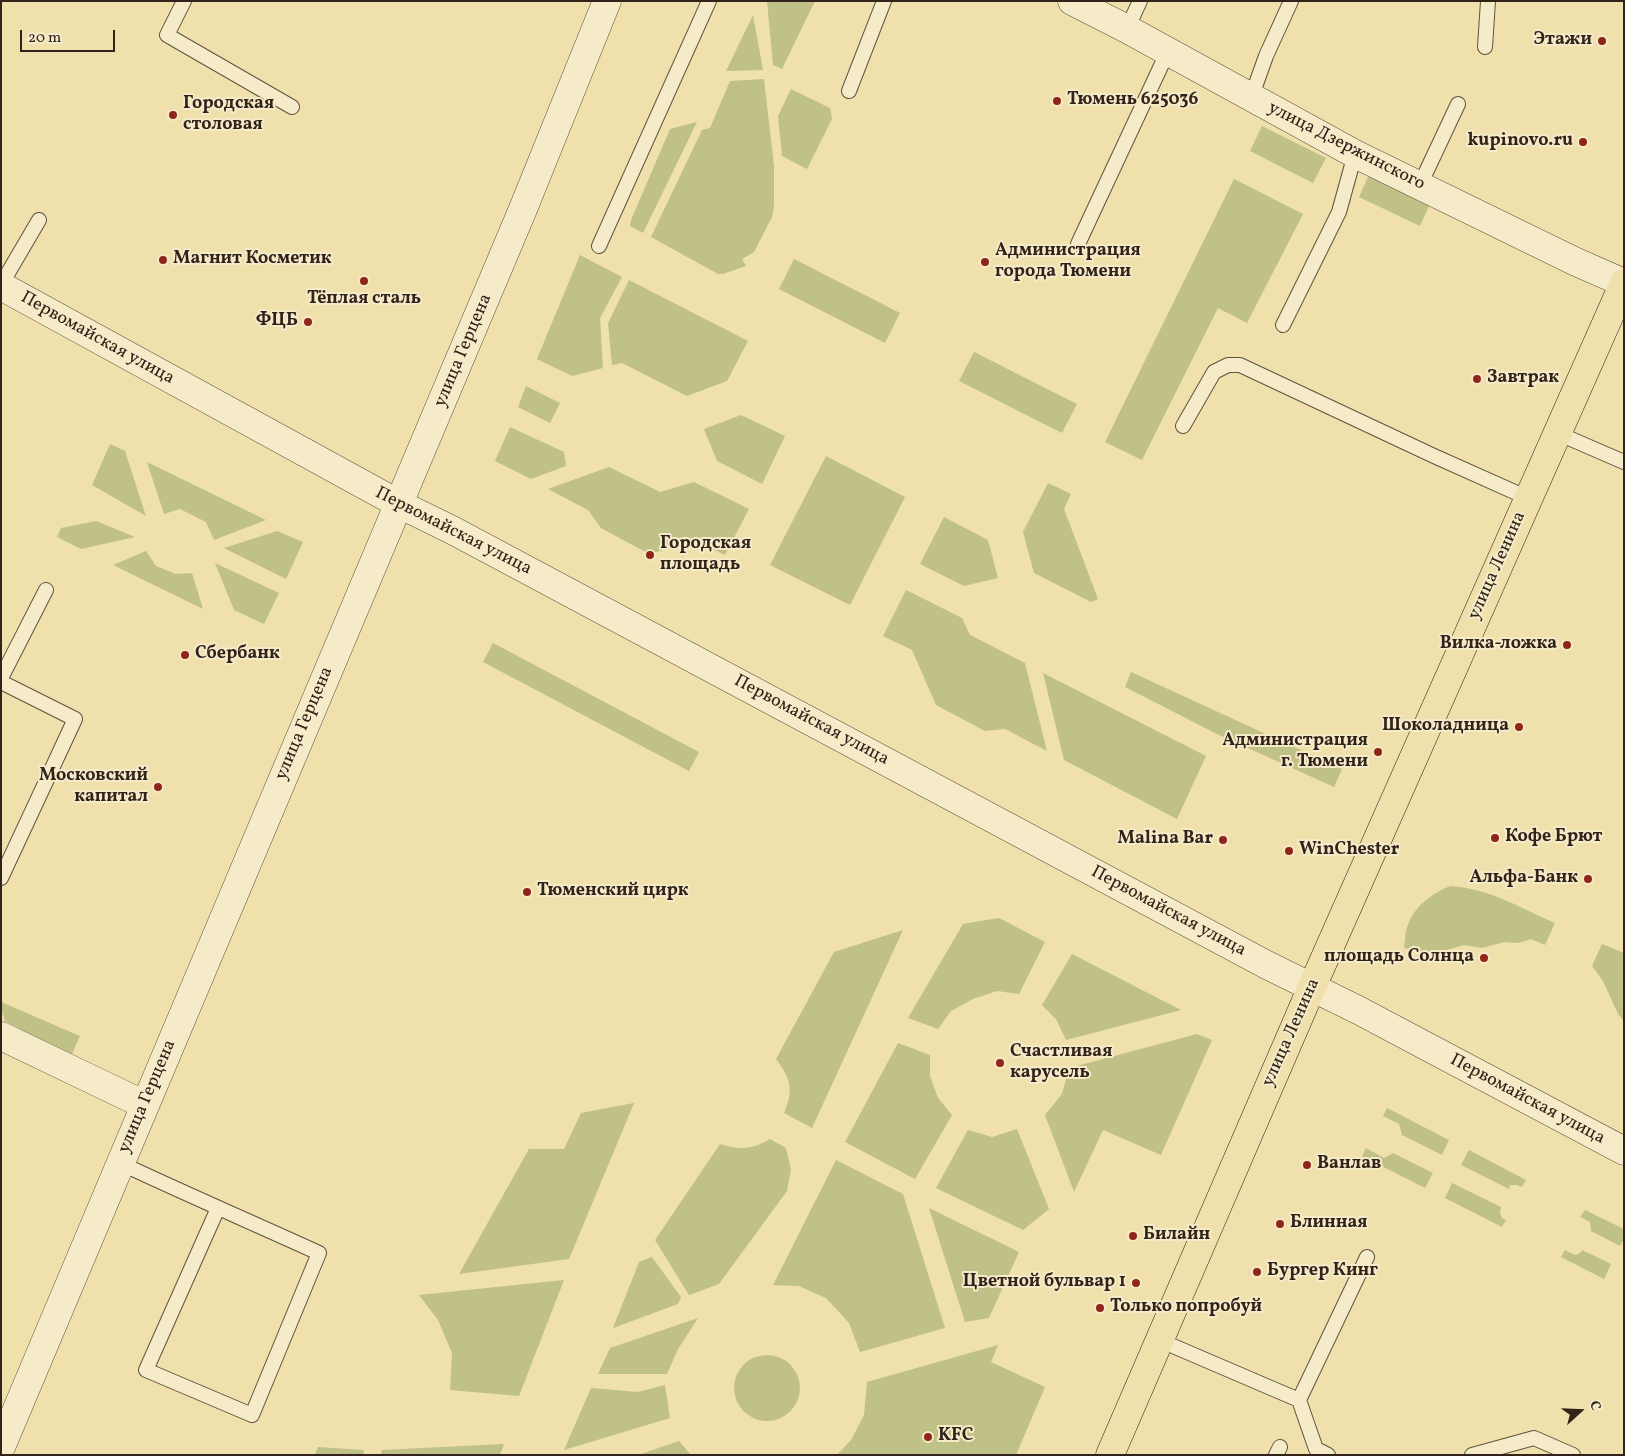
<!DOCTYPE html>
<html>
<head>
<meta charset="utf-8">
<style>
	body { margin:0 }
	#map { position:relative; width:1625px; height:1456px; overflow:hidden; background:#efe0ac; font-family:Vollkorn,serif }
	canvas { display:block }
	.frame { position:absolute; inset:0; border:2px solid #31221a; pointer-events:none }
	.north { position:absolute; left:1555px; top:1386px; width:50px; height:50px; -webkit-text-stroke:4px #f5ebc9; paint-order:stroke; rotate:70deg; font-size:14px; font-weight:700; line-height:20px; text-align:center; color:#31221a }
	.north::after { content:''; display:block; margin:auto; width:18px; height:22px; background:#31221a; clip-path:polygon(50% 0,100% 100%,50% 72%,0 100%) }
	.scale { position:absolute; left:20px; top:30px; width:95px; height:22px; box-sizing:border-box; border:2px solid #31221a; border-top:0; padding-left:6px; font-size:15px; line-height:18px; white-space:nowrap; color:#31221a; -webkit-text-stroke:4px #f5ebc9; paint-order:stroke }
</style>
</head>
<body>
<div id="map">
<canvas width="1625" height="1456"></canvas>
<div class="frame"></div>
<div class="north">С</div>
<div class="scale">20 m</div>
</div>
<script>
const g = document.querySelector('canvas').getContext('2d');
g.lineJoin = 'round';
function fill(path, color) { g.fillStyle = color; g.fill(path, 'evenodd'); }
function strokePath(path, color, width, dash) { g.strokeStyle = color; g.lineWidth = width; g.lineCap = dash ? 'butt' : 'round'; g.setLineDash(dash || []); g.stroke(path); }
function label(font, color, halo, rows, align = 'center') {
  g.font = font + ' Vollkorn,serif'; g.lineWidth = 4; g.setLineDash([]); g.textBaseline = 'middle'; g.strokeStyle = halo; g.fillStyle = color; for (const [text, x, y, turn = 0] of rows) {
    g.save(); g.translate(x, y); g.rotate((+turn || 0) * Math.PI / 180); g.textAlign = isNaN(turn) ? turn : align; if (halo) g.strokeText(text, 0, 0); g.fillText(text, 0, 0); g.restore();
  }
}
const green = new Path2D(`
	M767,1H815L782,69L773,65Z
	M753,15L763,70L726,71Z
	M764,79L774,166V206L772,217L754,252L742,259L746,266L723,274H718L651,237L702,130L710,128L730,81Z
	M791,89L830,108L832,119L807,169L782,156L778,116Z
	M697,122L643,233L630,226L631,220L670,129Z
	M1262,126L1326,158L1313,183L1250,151Z
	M1369,175L1430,204L1420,226L1359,197Z
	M1234,179L1303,214L1247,323L1218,308L1142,460L1105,442Z
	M580,255L622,277L600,318L603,368L572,376L537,359Z
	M794,259L900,313L885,343L779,289Z
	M629,280L748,341L727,381L687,396L622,363L612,365L608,323Z
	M974,352L1077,404L1062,433L959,381Z
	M526,386L560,403L550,423L518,407Z
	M741,415L785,436L762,484L717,461L704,429Z
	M510,427L564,452L566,466L531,479L495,461Z
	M110,444L125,451L146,516L92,485Z
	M826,456L905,497L850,605L770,565Z
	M147,462L266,520L214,540L206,522L180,509L164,514Z
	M609,467L660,492L694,482L749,509L725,555L696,541L649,554L601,528L588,510L548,489Z
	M1048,483L1071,494L1064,509L1098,599L1091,602L1034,573L1023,532Z
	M944,517L988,540L998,578L964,586L920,564Z
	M96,521L135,537L81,549L57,537L61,528Z
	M277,531L303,542L286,579L224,548Z
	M146,551L156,566L176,574L192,573L203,609L113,565Z
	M215,563L279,593L264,624L234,610Z
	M906,590L962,618L970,635L1025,663L1047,751L1005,729L985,731L936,705L912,650L883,636Z
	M493,643L699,752L689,771L483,662Z
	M1131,672L1342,769L1334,787L1217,734L1125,687Z
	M1043,673L1206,756L1177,819L1064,760Z
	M1450,886C1491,889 1518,907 1555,923L1545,945L1531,939L1519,943L1504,942L1482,948L1464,945L1432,954L1404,948C1405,941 1405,932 1408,925C1414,906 1433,893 1450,886Z
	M999,918L1045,942L1019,994L997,991L973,999L951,1011L938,1029L908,1018L963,924Z
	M903,930L812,1128L784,1113C794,1090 791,1079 776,1059L834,952Z
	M1602,944L1624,953V1021L1618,1014L1603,981L1592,966Z
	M1072,954L1181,1010L1066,1040L1056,1019L1042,1005Z
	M1,1002L80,1036L71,1056L5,1021L1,1008Z
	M1197,1034L1212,1040L1161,1155L1103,1130L1074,1192L1045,1115L1062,1094L1069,1068Z
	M898,1043L930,1055V1076L938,1098L952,1115L915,1179L845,1142Z
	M634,1103L569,1259L459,1274L529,1149H564L581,1113Z
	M1387,1108L1449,1140L1442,1155L1402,1135L1399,1124L1383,1116Z
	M1017,1129L1049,1209L1023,1230L936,1188L968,1130L992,1137Z
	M770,1139L786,1148L791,1170L787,1191L719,1284L689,1295L655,1240L720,1144C742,1150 750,1150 770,1139Z
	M1366,1148L1384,1158L1393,1153L1433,1173L1425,1188L1362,1156Z
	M1469,1150L1526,1180L1522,1187L1516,1185H1510L1509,1189L1461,1165Z
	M836,1160L903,1194L945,1328L860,1352L849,1323L826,1298L799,1286L773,1285Z
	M1452,1183L1501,1207L1500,1212L1502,1218L1506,1220L1502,1227L1445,1198Z
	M929,1208L1019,1252L989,1318L965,1322Z
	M1585,1210L1624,1229V1239L1620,1246L1591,1231L1590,1222L1580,1217Z
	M1565,1250L1575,1255L1580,1253L1582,1250L1611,1264L1604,1279L1561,1257Z
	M652,1257L681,1297L678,1304L613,1328L639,1262Z
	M564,1280L519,1396L450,1390L452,1353L438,1320L419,1295Z
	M698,1318L678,1349L667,1374H598L610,1348Z
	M998,1345L991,1362L1045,1387L1016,1455H837L851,1440L864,1415L867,1382Z
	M734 1388a33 33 0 1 1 66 0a33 33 0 1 1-66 0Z
	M665,1385L670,1418L564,1450L591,1388L638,1392Z
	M679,1441L691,1455H638Z
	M504,1444L500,1455H381L382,1450Z
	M318,1447L364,1450L363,1455H315Z`);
const service = new Path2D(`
	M184,1L167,35L292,107
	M1127,29L1140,1
	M1485,47L1488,1
	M849,91L884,1
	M1251,98L1266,56L1291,1
	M1420,185L1458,104
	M1078,244L1168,51
	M599,246L709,1
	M1,285L39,220
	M1283,325L1339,212L1355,154
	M1183,426L1214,372L1228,365H1240L1434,456L1528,498
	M1557,433L1624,462
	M1,678L46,590
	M1,682L75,719L1,878
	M120,1163C186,1194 253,1223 319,1253L252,1415L146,1370L218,1208
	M1159,1340L1299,1400L1367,1257
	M1299,1400L1316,1449L1328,1455
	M1276,1455L1280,1447
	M1472,1455L1534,1438L1573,1455`);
const minor = new Path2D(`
	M1072,1L1127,29L1355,154L1574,261L1624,283
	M1,1036L145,1105`);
const tertiary = new Path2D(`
	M1,286L399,504L454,531L1265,964L1360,1011L1624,1151
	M1,1447L523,209L607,1`);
const primary = new Path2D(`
	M1110,1455L1312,987L1624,283`);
const markers = [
	[1602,41,5,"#8f2418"],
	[1057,101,5,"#8f2418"],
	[173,115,5,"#8f2418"],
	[1583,142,5,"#8f2418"],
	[163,260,5,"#8f2418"],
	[985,262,5,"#8f2418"],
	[364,281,5,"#8f2418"],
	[308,322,5,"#8f2418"],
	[1477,379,5,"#8f2418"],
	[650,555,5,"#8f2418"],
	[1567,645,5,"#8f2418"],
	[185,655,5,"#8f2418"],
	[1519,727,5,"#8f2418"],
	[1378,752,5,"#8f2418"],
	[158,787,5,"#8f2418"],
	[1495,838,5,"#8f2418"],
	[1223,840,5,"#8f2418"],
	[1289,851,5,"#8f2418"],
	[1588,879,5,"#8f2418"],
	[527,892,5,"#8f2418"],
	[1484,958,5,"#8f2418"],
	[1000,1063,5,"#8f2418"],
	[1307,1165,5,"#8f2418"],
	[1280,1224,5,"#8f2418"],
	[1133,1236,5,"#8f2418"],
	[1257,1272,5,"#8f2418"],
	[1136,1283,5,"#8f2418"],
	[1100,1308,5,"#8f2418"],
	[928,1437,5,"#8f2418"]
];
const poiNames = [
	["Этажи",1592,41,"right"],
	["Тюмень 625036",1067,101],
	["Городская",183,105],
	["столовая",183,126],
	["kupinovo.ru",1573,142,"right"],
	["Администрация",995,252],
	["города Тюмени",995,273],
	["Магнит Косметик",173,260],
	["Тёплая сталь",364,300,"center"],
	["ФЦБ",298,322,"right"],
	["Завтрак",1487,379],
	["Городская",660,545],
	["площадь",660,566],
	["Вилка-ложка",1557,645,"right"],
	["Сбербанк",195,655],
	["Шоколадница",1509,727,"right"],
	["Администрация",1368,742,"right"],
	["г. Тюмени",1368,763,"right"],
	["Московский",148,777,"right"],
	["капитал",148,798,"right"],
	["Кофе Брют",1505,838],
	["Malina Bar",1213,840,"right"],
	["WinChester",1299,851],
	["Альфа-Банк",1578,879,"right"],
	["Тюменский цирк",537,892],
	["площадь Солнца",1474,958,"right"],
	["Счастливая",1010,1053],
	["карусель",1010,1074],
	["Ванлав",1317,1165],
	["Блинная",1290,1224],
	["Билайн",1143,1236],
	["Бургер Кинг",1267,1272],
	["Цветной бульвар 1",1126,1283,"right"],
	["Только попробуй",1110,1308],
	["KFC",938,1437]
];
const streetNames = [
	["улица Дзержинского",1346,147,27],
	["Первомайская улица",97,339,29],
	["улица Герцена",464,351,-67],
	["Первомайская улица",453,532,27],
	["улица Ленина",1498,566,-66],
	["Первомайская улица",811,721,28],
	["улица Герцена",305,724,-67],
	["Первомайская улица",1168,912,28],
	["улица Ленина",1292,1033,-66],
	["улица Герцена",148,1097,-67],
	["Первомайская улица",1527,1100,28]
];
fill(green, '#bfc186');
strokePath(service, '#60523e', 16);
strokePath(minor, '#60523e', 29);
strokePath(tertiary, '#60523e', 29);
strokePath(primary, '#31221a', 29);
strokePath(service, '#f5ebc9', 14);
strokePath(minor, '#f5ebc9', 28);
strokePath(tertiary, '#f5ebc9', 28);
strokePath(primary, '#efe0ac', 28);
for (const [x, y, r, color] of markers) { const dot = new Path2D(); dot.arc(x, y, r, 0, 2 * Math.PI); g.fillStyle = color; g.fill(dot); strokePath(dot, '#f5ebc9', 2); }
label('bold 18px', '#31221a', '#f5ebc9', poiNames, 'left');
label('18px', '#31221a', '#f5ebc9', streetNames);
</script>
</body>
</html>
